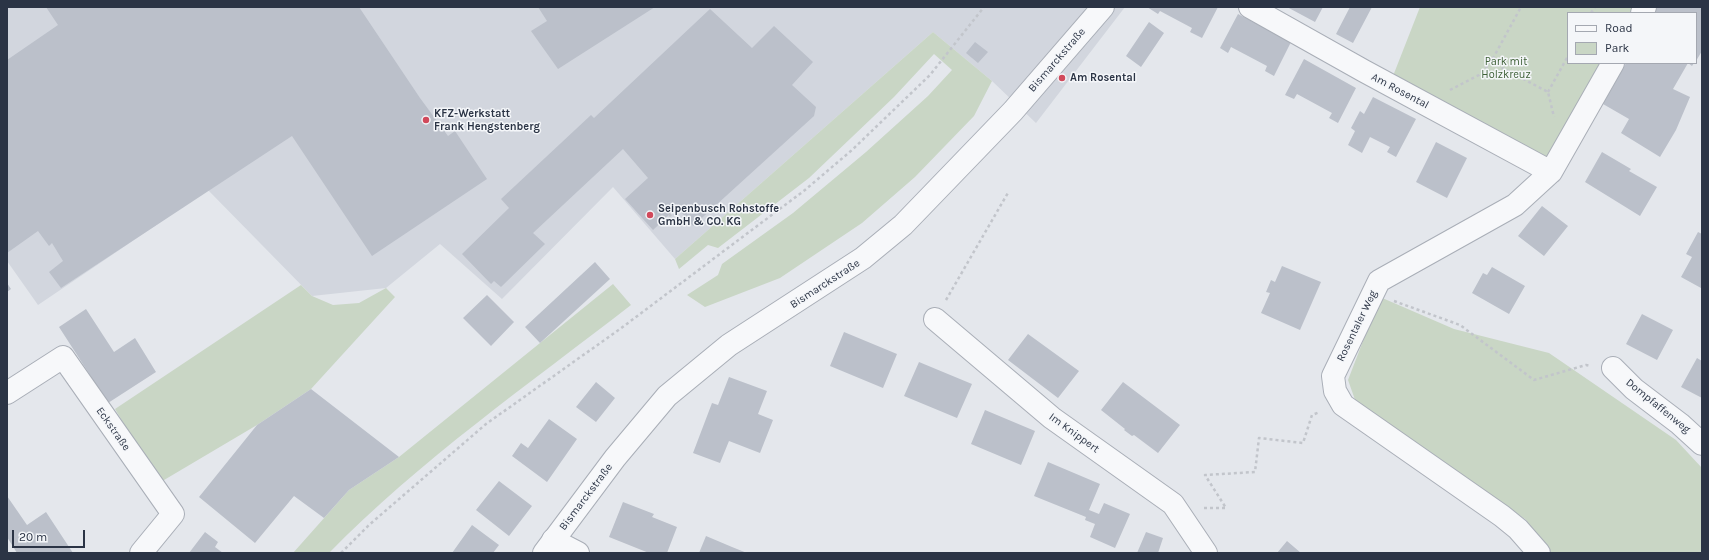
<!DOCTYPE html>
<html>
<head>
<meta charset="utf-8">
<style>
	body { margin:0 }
	#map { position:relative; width:1709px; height:560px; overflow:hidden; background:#e4e7ec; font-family:Karla,sans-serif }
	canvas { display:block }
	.frame { position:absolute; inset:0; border:8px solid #2b3445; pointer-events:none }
	.legend { position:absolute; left:1567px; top:12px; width:130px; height:52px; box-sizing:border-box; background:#f4f6f9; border:1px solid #a4a8b1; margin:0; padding:5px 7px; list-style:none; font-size:12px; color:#2b3445 }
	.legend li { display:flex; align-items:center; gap:8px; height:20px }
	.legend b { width:20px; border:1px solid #a4a8b1 }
	.scale { position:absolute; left:12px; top:530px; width:73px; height:18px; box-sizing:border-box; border:2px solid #2b3445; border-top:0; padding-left:5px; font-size:12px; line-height:14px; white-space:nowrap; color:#2b3445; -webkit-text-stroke:3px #f4f6f9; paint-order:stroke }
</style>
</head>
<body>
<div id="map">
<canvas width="1709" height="560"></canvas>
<div class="frame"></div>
<ul class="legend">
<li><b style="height:5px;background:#f7f8fa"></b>Road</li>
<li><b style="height:11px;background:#c9d6c5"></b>Park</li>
</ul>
<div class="scale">20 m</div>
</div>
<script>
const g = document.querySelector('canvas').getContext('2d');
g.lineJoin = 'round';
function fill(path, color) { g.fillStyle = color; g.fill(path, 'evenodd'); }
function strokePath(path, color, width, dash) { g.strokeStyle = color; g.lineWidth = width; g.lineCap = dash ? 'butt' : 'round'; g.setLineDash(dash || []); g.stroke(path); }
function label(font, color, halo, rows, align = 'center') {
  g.font = font + ' Karla,sans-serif'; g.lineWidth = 3; g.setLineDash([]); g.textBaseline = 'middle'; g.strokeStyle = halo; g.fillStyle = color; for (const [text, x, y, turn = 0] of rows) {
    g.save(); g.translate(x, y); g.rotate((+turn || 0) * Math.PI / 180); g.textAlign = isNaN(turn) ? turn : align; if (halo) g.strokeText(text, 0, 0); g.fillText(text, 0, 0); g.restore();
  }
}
const built = new Path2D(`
	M7,7H1125L1036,123L992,81L933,32L675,259L613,187L502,299L440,244L386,288L312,296L208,190L38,305L7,261Z`);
const green = new Path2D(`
	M1420,7H1637L1634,13H1568V63H1608L1555,166L1393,76Z
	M933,32L992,81L974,116L915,177L862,223L780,278L705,307L687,295L718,275L722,264L793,213L866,152L928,96L952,70L934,54L894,97L809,178L718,248L708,245L679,269L675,259Z
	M613,284L631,305C528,385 420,460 329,553H293L349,490L399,457Z
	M301,285L312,296L333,305L359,303L386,288L395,297L311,389L257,425L159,483L115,409Z
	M1380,297L1454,329L1549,353L1676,440L1702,468V553H1550L1525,519L1359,411L1348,380Z`);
const building = new Path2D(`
	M46,7H359L420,98L448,136L455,131L487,179L372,256L292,136L61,288L49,272L63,261L52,243L49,246L38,231L7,253V60L58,25Z
	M538,7H655L558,69L531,31L547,21Z
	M1147,7H1218L1202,38L1190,32L1192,28L1160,11L1158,14Z
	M1287,7H1323L1315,22Z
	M1350,7H1372L1353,43L1336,34Z
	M1657,7L1702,8V51L1696,61V13H1653Z
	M710,9L752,48L774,26L813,62L792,85L816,107L814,116L693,226L677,207L653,230L625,199L648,178L623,149L533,233L545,244L501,287L494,281L491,284L462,254L509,208L501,199L591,115L594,118Z
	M1238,14L1291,42L1274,76L1265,71L1267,66L1231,47L1228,53L1220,48Z
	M1149,22L1164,33L1141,67L1126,56Z
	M975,42L988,52L978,63L966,53Z
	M1304,59L1356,88L1338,123L1329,118L1332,113L1297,94L1294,99L1285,95Z
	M1626,63H1694L1692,66L1688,63L1673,89L1690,97L1676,130L1660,157L1621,133L1629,119L1603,104Z
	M1373,97L1416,119L1396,157L1387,152L1390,147L1370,137L1362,153L1348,145L1355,131L1351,128L1360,111L1364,114Z
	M1436,142L1467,158L1447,198L1416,182Z
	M1602,152L1631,169L1629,171L1657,187L1640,216L1585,182Z
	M1542,206L1568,226L1544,256L1518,236Z
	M1698,232L1702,234V286L1701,288L1681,277L1692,257L1686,254Z
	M595,262L610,279L540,343L525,327Z
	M1282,266L1321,282L1300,330L1261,313L1270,293L1266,292L1271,280L1275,282Z
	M1492,267L1525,286L1509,314L1472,293L1483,273L1487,275Z
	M7,283L11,289L7,292Z
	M487,295L514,322L491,346L463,318Z
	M86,309L114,352L135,338L156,372L108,403L59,327Z
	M1642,314L1673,330L1657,360L1626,344Z
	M844,332L897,354L883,388L830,366Z
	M1028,334L1079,371L1058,398L1008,360Z
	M1697,358L1702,361V398L1681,387Z
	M919,362L972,384L957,418L904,396Z
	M729,377L767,391L758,414L773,420L760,453L729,441L720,463L693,453L712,403L718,405Z
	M596,382L615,398L596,422L576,407Z
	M1123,382L1180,425L1158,453L1134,435L1132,436L1124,430L1125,429L1101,410Z
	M311,389L399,457L349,490L324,518L294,496L255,543L199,497L257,425Z
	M985,410L1035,431L1021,465L971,444Z
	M549,419L577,439L547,482L512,456L521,443L528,448Z
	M1048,462L1100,484L1089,510L1099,514L1104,503L1130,514L1115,548L1090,537L1095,524L1085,520L1086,517L1034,496Z
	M499,481L532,506L509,536L476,510Z
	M7,496L27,525L46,512L73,553H17L7,537Z
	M623,502L654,514L652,517L677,527L667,553H649L609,537Z
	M472,525L499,545L493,553H452Z
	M205,532L218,542L215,547L223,553H189Z
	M1146,532L1163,538L1158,553H1137Z
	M706,536L732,547L747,553H699Z
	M1287,541L1301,553H1277Z`);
const path = new Path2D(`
	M1591,13L1595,7
	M1491,62L1548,92L1554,117
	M1450,90L1479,75L1491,62L1521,7
	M1548,92L1568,56
	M669,214L680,227
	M946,300L1009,191
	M1394,301L1460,325L1534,380L1586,365L1591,366
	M1204,508H1226L1205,475L1255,472L1259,438L1303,443L1312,415L1320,412
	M341,553L369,525L486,424L620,329L805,190L852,150L930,75L984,7`);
const minor = new Path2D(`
	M1250,7L1364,71L1551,172
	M1642,13L1645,7
	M935,319L1052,418L1173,504L1206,553
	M1613,368L1634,389L1680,424L1702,444
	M7,393L63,357L173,514L141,553
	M553,540L578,553
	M1539,553L1518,529L1502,516L1343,405L1335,391L1333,376L1379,281L1515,205L1551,172L1613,63`);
const tertiary = new Path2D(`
	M544,553L615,458L667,396L729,345L863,258L903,225L1013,111L1103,7`);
const markers = [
	[1062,78,4,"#d1495b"],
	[426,120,4,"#d1495b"],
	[650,215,4,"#d1495b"]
];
const streetNames = [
	["Bismarckstraße",1057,60,-49],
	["Am Rosental",1400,91,28],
	["Bismarckstraße",825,284,-33],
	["Rosentaler Weg",1357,326,-64],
	["Dompfaffenweg",1658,406,39],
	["Eckstraße",113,429,55],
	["Im Knippert",1074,433,36],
	["Bismarckstraße",586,497,-53]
];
const parkNames = [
	["Park mit",1506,62],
	["Holzkreuz",1506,75]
];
const poiNames = [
	["Am Rosental",1070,78],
	["KFZ-Werkstatt",434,114],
	["Frank Hengstenberg",434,127],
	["Seipenbusch Rohstoffe",658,209],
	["GmbH & CO. KG",658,222]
];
fill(built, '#d2d6de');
fill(green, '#c9d6c5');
fill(building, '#bbc0ca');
strokePath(minor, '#a9aeb7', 24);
strokePath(tertiary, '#a9aeb7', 24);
strokePath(path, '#c2c5cb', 2.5, [3, 3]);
strokePath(minor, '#f7f8fa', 22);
strokePath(tertiary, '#f7f8fa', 22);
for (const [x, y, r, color] of markers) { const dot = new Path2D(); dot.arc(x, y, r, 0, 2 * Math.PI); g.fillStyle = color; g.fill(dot); strokePath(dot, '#f4f6f9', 1.5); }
label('11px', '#2b3445', '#f4f6f9', streetNames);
label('11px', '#3f6138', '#f4f6f9', parkNames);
label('bold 11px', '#2b3445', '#f4f6f9', poiNames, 'left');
</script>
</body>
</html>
